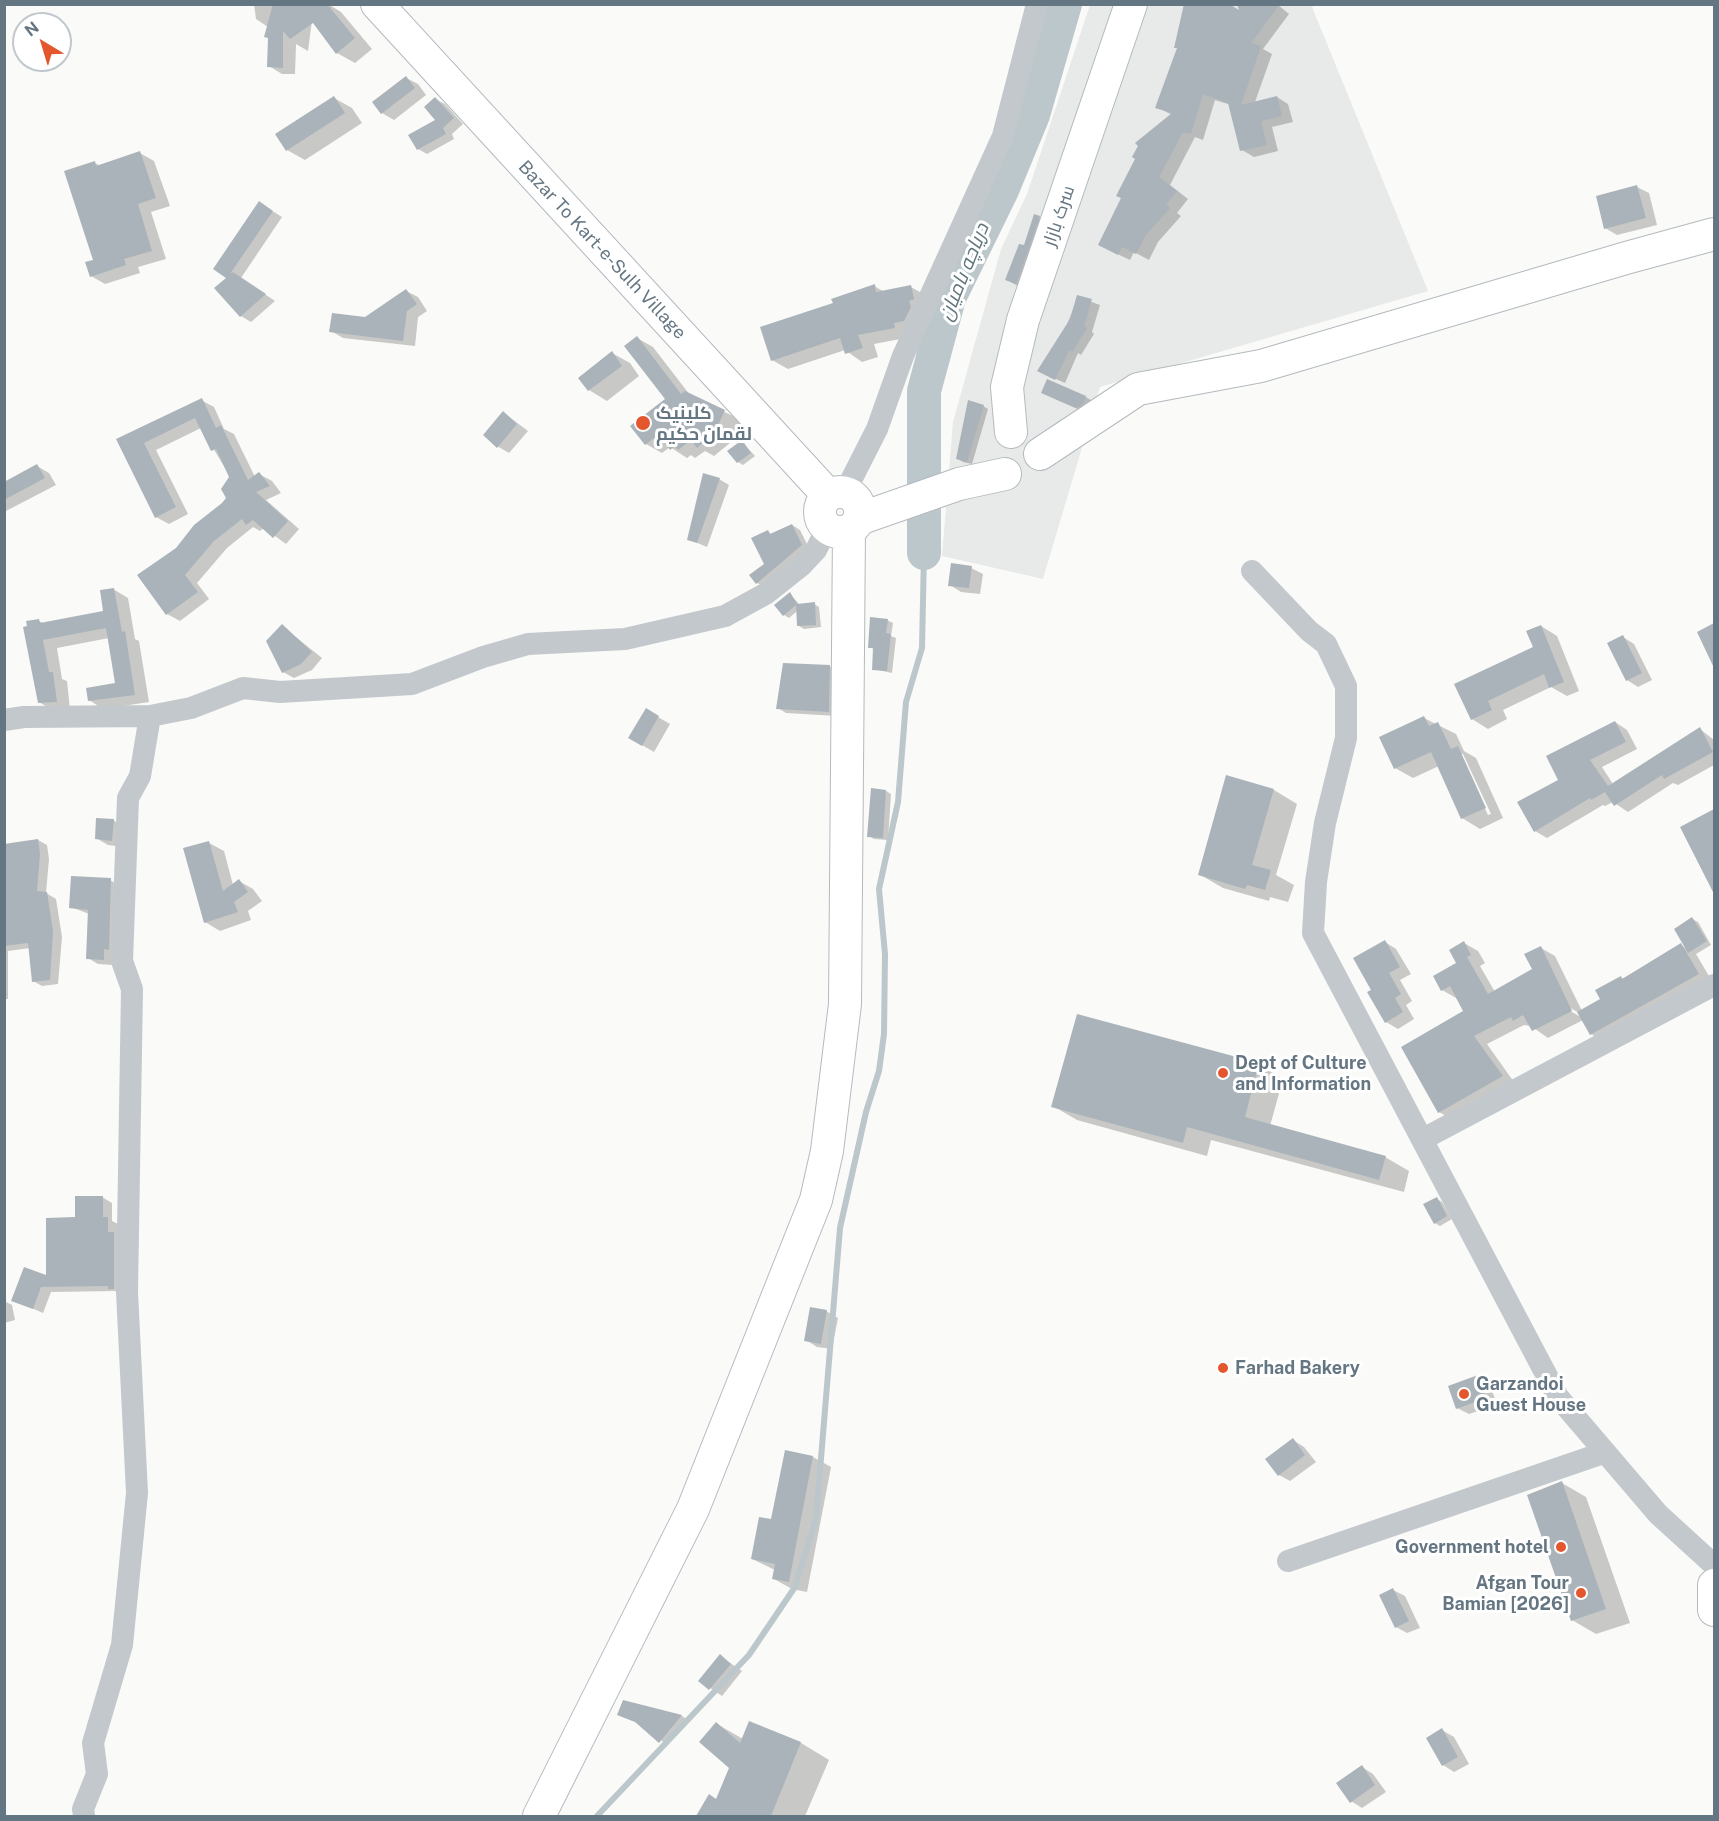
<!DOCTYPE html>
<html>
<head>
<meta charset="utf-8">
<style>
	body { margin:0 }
	#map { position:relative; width:1719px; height:1821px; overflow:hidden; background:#fafaf8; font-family:"Public Sans",sans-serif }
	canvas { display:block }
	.frame { position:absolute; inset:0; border:6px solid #657683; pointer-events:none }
	.north { position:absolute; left:12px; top:12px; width:60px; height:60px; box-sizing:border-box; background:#fff; border:2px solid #c1c8cd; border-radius:50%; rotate:322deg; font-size:16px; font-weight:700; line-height:24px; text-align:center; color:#657683 }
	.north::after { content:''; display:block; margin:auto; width:21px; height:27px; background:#e4572e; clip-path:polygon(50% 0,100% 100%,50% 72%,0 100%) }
</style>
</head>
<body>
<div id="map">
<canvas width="1719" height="1821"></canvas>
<div class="frame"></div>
<div class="north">N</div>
</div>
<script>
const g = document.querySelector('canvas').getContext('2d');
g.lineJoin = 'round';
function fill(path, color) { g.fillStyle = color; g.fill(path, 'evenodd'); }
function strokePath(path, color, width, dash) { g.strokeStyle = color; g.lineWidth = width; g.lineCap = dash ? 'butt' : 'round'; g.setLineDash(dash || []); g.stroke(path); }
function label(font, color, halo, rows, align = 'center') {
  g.font = font + ' "Public Sans",Cairo,sans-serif'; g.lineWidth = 6; g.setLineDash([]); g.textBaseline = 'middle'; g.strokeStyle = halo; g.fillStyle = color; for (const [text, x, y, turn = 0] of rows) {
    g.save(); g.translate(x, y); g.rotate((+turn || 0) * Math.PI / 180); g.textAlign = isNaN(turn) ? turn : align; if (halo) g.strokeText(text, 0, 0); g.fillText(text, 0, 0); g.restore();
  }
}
const built = new Path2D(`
	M1090,5H1316L1312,7L1428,291L1100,387L1043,579L942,556L953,422L1001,249L1027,194Z`);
const shadow = new Path2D(`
	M254,4H328L341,12L372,49L355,63L337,53L312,20L308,51L296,44L295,74H282L269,66V39L266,37L268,27L256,19Z
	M1277,4L1289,14L1263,49L1272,54L1255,102L1277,97L1288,104L1293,122L1272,127L1278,151L1254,157L1242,150L1231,105L1215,100L1203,140L1195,137L1170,185L1188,199L1177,213L1181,216L1158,242L1149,260L1134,252L1130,260L1111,251L1172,115L1157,107L1240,12Z
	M406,78L418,84L426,95L394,120L382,113L374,102Z
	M334,98L352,108L362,123L305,160L287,150Z
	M435,99L445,104L463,124L452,134L454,139L427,154L418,149L438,120Z
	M140,153L154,161L170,206L151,212L166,259L138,267L140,273L105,284L91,276L94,261L95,163L101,166Z
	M1637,187L1649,193L1657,225L1617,235L1605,228Z
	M269,209L282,217L241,278L275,301L251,322L241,316L216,288L228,278L215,269Z
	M1039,217L1050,224L1018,286L1007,280Z
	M874,286L885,292L911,287L927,296L911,337L874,344L878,357L862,362L845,350L788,369L772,360L835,304Z
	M406,291L418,297L427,311L418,317L415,346L343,338L331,331L365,319Z
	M1078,297L1100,305L1092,332L1094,334L1081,355L1078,353L1065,383L1047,375Z
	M637,338L653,347L690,395L741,420L730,443L714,456L705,451L695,458L691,455L687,458L670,447L662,453L646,444L667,400Z
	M612,353L630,363L639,376L607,401L589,390Z
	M1048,381L1086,397L1097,404L1089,414L1055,399L1043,393Z
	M201,400L214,407L224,429L234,434L255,477L259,474L272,481L281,493L266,500L299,529L286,544L264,528L260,531L253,527L227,548L197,583L209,599L180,621L167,614L177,549L223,504L227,498L231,478L201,428L156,450L188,514L169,524L156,517L118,440Z
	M983,406L988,409L972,464L963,462L958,459Z
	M504,413L528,431L509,453L497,446Z
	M742,442L755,456L743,465L738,462Z
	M37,466L49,473L56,485L4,512V483Z
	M719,479L729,485L707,547L688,539Z
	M792,525L800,530L810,550L765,587L757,583L766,564L768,532L773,535Z
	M971,568L983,574L980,594L961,592L950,585Z
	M113,589L128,598L135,639L139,641L149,702L103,709L89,700L116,684L109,638L57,648L62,679L67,681L70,710L54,711L39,702V621L45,624L105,613Z
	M790,594L800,605L814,604L819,607L821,627L804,629L799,626L797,611L789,618L784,615Z
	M887,620L893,623L891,636L896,638L892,673L873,669L875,650L870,647Z
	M282,626L322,658L312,670L294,678L283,672L268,641Z
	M1541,626L1557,636L1579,691L1567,696L1551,687L1503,710L1507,719L1488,729L1472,719L1456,685L1535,648Z
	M1623,637L1634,644L1652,680L1638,687L1627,680Z
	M829,666L838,671L837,716L786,713L778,708Z
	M646,710L670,724L654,752L630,738Z
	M1424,718L1456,734L1464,751L1476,758L1503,818L1480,829L1462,818L1439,766L1413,778L1395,768ZM1460,754H1463L1491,814L1488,815Z
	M1615,722L1627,730L1637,749L1602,767L1613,784L1700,729L1714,740V765L1678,785L1673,783L1628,812L1613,802L1605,806L1603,805L1547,838L1535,831L1560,781Z
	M1228,777L1274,790L1297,804L1276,875L1294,885L1288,902L1270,897L1269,901L1223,888L1199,874Z
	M886,791L891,794L888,840L874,839L869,836Z
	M1714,811V891L1682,828Z
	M113,820L125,827L124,847L108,845L96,838Z
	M38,840L47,845L49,859L46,893L56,899L62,937L58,984L42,986L33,981L30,948L8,951V999H4V845Z
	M209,843L224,851L233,885L239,881L253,889L262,901L248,911L251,920L220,931L205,922Z
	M110,880L120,886L113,965L98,964L88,958L89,914L71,907Z
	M1692,919L1698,922L1711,945L1696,954L1713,983L1606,1043L1591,1034L1583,1020L1548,1038L1531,1026L1524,1025L1487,1044L1516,1085L1453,1120L1439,1112L1465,1012L1456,998L1442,990L1458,963L1464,943L1478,951L1485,963L1480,966L1495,992L1533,969L1541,948L1555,956L1582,1011L1602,1000L1620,977L1624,979L1681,945L1687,949ZM1567,1006L1579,1013V1016L1565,1008Z
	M1385,942L1396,949L1411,974L1400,980L1412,1001L1406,1005L1414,1019L1398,1029L1386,1022L1373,990Z
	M1078,1015L1259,1065L1283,1079L1270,1126L1385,1157L1409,1171L1404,1192L1211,1140L1207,1156L1077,1120L1053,1106Z
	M102,1197L112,1203V1221L118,1224L120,1294L115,1291L51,1292L43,1313L13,1300L48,1277L76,1218Z
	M1437,1199L1442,1202L1452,1219L1440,1226L1435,1223Z
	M4,1301L12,1305L15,1320L4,1323Z
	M826,1311L838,1318L832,1349L817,1347L806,1340Z
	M1478,1377L1490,1384L1497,1405L1469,1414L1457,1408Z
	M1293,1440L1304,1447L1316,1462L1290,1481L1279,1475Z
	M786,1452L813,1457L831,1467L807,1592L792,1589L774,1579L775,1570L752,1559L772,1521Z
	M1562,1483L1586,1497L1630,1623L1596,1634L1572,1620Z
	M1393,1590L1405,1596L1420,1628L1407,1633L1396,1627Z
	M720,1656L742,1671L722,1696L700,1681Z
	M624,1702L682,1716L686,1719L665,1744Z
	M750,1723L801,1743L829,1760L805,1816H698L710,1797L717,1801L731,1767L717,1724L743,1739Z
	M1442,1730L1454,1737L1469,1764L1454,1772L1443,1765Z
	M1362,1767L1373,1774L1386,1792L1362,1808L1351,1801Z`);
const stream = new Path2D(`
	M597,1816L749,1655L795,1587L816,1519L840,1228L866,1112L879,1071L884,1034L885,954L879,889L898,802L906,702L922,648L924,553`);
const river = new Path2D(`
	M924,553V391L949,298L1002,190L1033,115L1065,4`);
const building = new Path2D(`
	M273,4H327L355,38L336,54L313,23L290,39L283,31V68L267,67L268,38L264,37Z
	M1184,4H1229L1239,10L1237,4H1280L1251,43L1261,46L1241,105L1277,96L1282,116L1261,121L1267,145L1240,151L1228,103L1203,94L1191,134L1183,132L1159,177L1177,191L1166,205L1170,208L1146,235L1136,254L1122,247L1118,255L1098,245L1121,198L1116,196L1135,159L1132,157L1138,146L1135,143L1172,113L1155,108L1177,48H1174Z
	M406,76L415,88L381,114L372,102Z
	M334,96L345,113L286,151L275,134Z
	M435,97L454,118L443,128L446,134L417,150L408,135L435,120L424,107Z
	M140,151L156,198L138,204L152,251L124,259L126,265L90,277L85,262L93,260L64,171L95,161L96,166Z
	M1637,185L1646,218L1604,229L1596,196Z
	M259,201L273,211L230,274L233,272L266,294L240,317L214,288L226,278L213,269Z
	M1034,214L1040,216L1016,284L1005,280L1019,244L1024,245Z
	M875,284L876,292L911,285L914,299L909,301L911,307L904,321L894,323L895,328L858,335L863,348L845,354L840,338L771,361L760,327L833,303L831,299Z
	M406,289L417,304L407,311L403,341L329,332L332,313L365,317Z
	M1077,295L1092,299L1084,326L1087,328L1072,352L1069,350L1055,380L1037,371L1070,319Z
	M637,336L681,394L685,391L725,410L714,434L697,448L691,440L678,450L675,446L670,450L659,434L645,445L630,426L665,399L624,346Z
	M612,351L622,366L588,391L578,378Z
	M1047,379L1086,396L1083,404L1076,408L1041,393Z
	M202,398L216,428L221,425L248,480L259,472L270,486L256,492L288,521L273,538L253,520L246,525L242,519L214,541L185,575L198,592L166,615L137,575L176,548L194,525L222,503L226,498L221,489L229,477L216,449L211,451L195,418L144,443L176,507L155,518L116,439Z
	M968,400L984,405L967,462L956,459Z
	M503,411L517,424L497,448L483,435Z
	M742,440L751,453L737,463L727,451Z
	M37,464L45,478L4,500V482Z
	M703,473L720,478L697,543L687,540Z
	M792,524L802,545L756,584L749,575L764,564L751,538L768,530L770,534Z
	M951,563L972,566L969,588L948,586Z
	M114,588L122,632L125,631L135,695L88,701L86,688L115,683L106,628L43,640L49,672H53L57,702L38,703L23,627L27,626L26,621L39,619L40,623L103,611L100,590Z
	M790,592L797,604L815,602L816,625L797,626L796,605L783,616L774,605Z
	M870,617L888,619L886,633L891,634L887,671L872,670L873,648H868Z
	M1714,623V668L1697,632Z
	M282,624L312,652L301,664L282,673L266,641Z
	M1541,625L1564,682L1549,688L1544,674L1488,701L1492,710L1471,720L1454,684L1533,647L1526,631Z
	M1623,635L1642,673L1626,681L1607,643Z
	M783,663L830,665L829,712L776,709Z
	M646,708L659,716L642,746L628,738Z
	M1424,716L1429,726L1438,722L1451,749L1458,746L1486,808L1461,819L1431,752L1394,769L1379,737Z
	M1615,721L1626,742L1590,760L1608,786L1700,727L1713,752L1664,779L1662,775L1614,806L1605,792L1591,800L1590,798L1534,832L1517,802L1558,780L1546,756Z
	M1226,775L1274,789L1252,865L1271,870L1265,890L1247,885L1245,889L1198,875Z
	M871,788L886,790L883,838L867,837Z
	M1714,809V894L1680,827Z
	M96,818L114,819L112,841L95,839Z
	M38,839L40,854L37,891L47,892L53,931L50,980L32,982L28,943L4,946V844Z
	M209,841L223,891L239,879L248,892L234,902L238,912L204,923L183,848Z
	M71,876L111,878L109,950L104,949V960L86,959L88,910L69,908Z
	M1692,917L1707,941L1688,953L1674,929Z
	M1385,940L1400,967L1389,973L1401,994L1395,998L1403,1012L1385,1023L1367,992L1371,990L1353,958Z
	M1464,941L1471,955L1467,957L1488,994L1532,969L1524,954L1541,946L1572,1011L1532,1031L1523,1015L1513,1021L1511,1017L1474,1036L1503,1076L1438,1113L1401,1047L1463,1011L1450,986L1441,991L1433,976L1456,963L1449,950Z
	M1681,943L1699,974L1590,1035L1577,1012L1600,999L1595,990L1621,976L1622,979Z
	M1077,1014L1259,1063L1245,1117L1386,1156L1379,1180L1187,1127L1183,1143L1051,1107Z
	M75,1196H103V1217H108V1232H114V1289H108V1286L41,1287L33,1309L11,1301L24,1267L46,1275V1218L75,1217Z
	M1437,1197L1447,1216L1434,1224L1423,1204Z
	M810,1307L827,1310L821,1344L804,1341Z
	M1478,1375L1486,1398L1456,1409L1448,1386Z
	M1293,1438L1305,1455L1278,1476L1265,1459Z
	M785,1450L813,1456L789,1582L772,1579L775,1564L751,1559L759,1517L771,1519Z
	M1562,1481L1606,1609L1571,1621L1527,1495Z
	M1393,1588L1409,1621L1395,1628L1379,1595Z
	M720,1654L731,1664L709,1690L698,1681Z
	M623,1700L682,1715L659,1743L635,1722L617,1715Z
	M749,1721L801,1742L771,1816H696L709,1794L716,1799L729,1768L699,1742L716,1722L740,1743Z
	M1442,1728L1458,1757L1442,1766L1426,1738Z
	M1362,1765L1375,1785L1350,1803L1336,1783Z`);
const street = new Path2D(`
	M845,492L877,429L903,356L1003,136L1037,4
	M1252,571L1309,631L1326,644L1346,686V738L1325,823L1316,882L1313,933L1558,1397L1658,1514L1714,1565
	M4,720L24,717L150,716L191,708L243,688L280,692L412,684L483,657L528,644L625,639L725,616L767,593L801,566L816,550L827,528
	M1423,1139L1714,985
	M1288,1561L1603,1453
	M84,1816L83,1809L97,1774L93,1743L122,1645L137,1493L127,1292L132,989L122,961L128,798L140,776L150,716`);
const secondary = new Path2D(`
	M377,4L828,495
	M1011,432L1007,387L1023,320L1131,4
	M1040,454L1138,389L1261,366L1626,258L1714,234
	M820 512a20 20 0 1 1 40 0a20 20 0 1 1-40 0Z
	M859,519L959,484L1005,474
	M1714,1585V1610
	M539,1816L693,1509L816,1200L827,1151L845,1004L849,531`);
const markers = [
	[643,423,8,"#e4572e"],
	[1223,1073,6,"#e4572e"],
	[1223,1368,6,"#e4572e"],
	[1464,1394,6,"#e4572e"],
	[1561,1547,6,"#e4572e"],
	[1581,1593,6,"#e4572e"]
];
const streetNames = [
	["سرک بازار",1059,216,-71],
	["Bazar To Kart-e-Sulh Village",602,250,47]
];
const poiNames = [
	["کلینیک",656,413],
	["لقمان حکیم",656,434],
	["Dept of Culture",1235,1063],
	["and Information",1235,1084],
	["Farhad Bakery",1235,1368],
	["Garzandoi",1476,1384],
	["Guest House",1476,1405],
	["Government hotel",1549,1547,"right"],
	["Afgan Tour",1569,1583,"right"],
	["Bamian [2026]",1569,1604,"right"]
];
const waterNames = [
	["دریاچه بامیان",964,272,-68]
];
fill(built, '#e8e9e9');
fill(shadow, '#0003');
strokePath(stream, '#bbc7cb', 6);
strokePath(river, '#bbc7cb', 34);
fill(building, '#aab3b9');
strokePath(secondary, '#b3babf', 34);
strokePath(street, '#c3c8cc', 22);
strokePath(secondary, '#fff', 32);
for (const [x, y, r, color] of markers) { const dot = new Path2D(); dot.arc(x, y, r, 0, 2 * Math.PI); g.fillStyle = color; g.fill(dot); strokePath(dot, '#fff', 2); }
label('18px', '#657683', '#fff', streetNames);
label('bold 18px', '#657683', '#fff', poiNames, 'left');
label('italic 20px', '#60757c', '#fff', waterNames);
</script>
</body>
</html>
